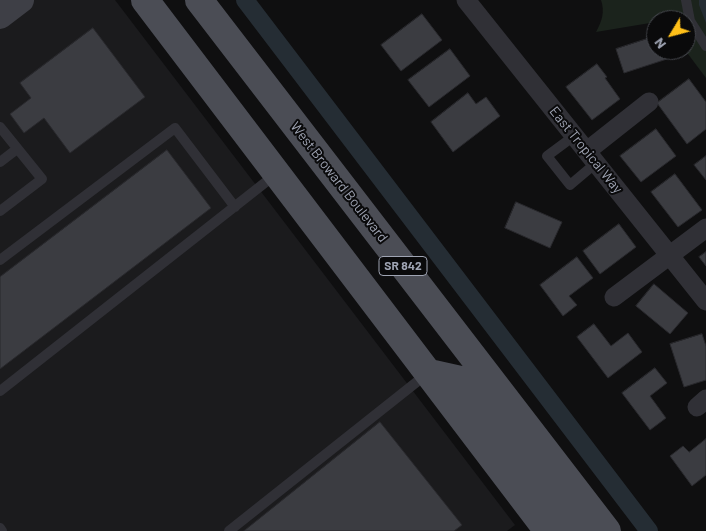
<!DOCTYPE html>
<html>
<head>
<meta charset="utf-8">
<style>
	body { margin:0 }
	#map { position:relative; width:706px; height:531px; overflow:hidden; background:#0f0f10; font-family:Barlow,sans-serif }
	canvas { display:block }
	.north { position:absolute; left:646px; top:10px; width:50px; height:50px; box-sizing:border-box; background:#0a0a0b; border:1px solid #46484e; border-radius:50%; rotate:233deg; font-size:14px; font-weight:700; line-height:20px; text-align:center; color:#9fa4b3 }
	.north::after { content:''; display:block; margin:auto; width:18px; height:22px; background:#ffc019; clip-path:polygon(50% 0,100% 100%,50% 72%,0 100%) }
</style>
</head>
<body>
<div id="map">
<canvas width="706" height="531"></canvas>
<div class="north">N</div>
</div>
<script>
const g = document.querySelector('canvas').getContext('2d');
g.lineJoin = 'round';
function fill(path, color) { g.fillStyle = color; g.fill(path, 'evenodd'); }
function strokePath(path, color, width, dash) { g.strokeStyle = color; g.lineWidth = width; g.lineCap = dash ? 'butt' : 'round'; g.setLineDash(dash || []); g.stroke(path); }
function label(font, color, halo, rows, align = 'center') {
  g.font = font + ' Barlow,sans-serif'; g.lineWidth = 4; g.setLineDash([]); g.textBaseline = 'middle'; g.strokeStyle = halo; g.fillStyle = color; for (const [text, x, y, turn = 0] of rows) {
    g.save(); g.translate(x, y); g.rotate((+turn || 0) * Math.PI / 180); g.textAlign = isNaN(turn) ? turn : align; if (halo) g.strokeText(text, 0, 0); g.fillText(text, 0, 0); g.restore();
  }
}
const built = new Path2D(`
	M0,0H115L515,525L507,531H0Z`);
const green = new Path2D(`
	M601,0H706V78L685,50L686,20H656V22L596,32C602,21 605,12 601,0Z`);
const water = new Path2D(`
	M699,0H706V23L699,5Z`);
const canal = new Path2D(`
	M245,0L649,531`);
const building = new Path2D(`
	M422,14L442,40L401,71L381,45Z
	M93,28L145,97L70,153L44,118L24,133L10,114L31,98L20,83Z
	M656,36V50H667L670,58L624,73L616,49Z
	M450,49L470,76L429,107L408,80Z
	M597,64L607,77L605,78L620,99L592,120L566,87Z
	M689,79L706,102V129L687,144L657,103Z
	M468,93L476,104L486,97L500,116L453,152L431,122Z
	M656,129L676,156L641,182L620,156Z
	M167,150L211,208L0,369V277Z
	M706,156V180L694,165Z
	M675,174L702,210L678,227L651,192Z
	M516,202L562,222L550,248L505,228Z
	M619,224L636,247L600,274L583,251Z
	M706,252V266L699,257Z
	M577,257L593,278L569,296L577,305L563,316L540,285Z
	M654,284L688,313L670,334L636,306Z
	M594,324L611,346L628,333L642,352L608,378L577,337Z
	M702,334L706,346V380L684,387L670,344Z
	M655,368L667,383L650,396L666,418L650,430L622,393Z
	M380,422L462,525L454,531H244Z
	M706,439V475L692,486L670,456L683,446L689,452Z`);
const lane = new Path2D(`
	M686,0L690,21L706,46
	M0,127L42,179L0,211
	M574,136L547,156L570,185L596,163
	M0,162L17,149
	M0,260L175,128L235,207
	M0,391L276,174
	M0,528L2,531
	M229,531L428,373`);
const street = new Path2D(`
	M466,0L706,301
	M587,151L649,102
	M614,297L706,228
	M697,407L706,399`);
const secondary = new Path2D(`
	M0,16L21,0`);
const primary = new Path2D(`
	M145,0L548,531
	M199,0L607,531
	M429,373L465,381L579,531`);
const shields = [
	[403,266,48]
];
const shieldNames = [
	["SR 842",403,266]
];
const streetNames = [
	["East Tropical Way",586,150,51],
	["West Broward Boulevard",339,182,52]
];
fill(built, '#1b1b1d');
fill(green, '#1b231c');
fill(water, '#252d34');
strokePath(canal, '#252d34', 18);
fill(building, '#3b3c41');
strokePath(building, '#29292d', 1);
strokePath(lane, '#303036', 10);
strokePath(street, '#303036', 19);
strokePath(secondary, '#3e3f46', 26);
strokePath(primary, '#4b4d55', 28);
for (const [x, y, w] of shields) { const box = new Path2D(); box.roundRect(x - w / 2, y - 9.5, w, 19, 4); g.fillStyle = '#0a0a0b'; g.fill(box); strokePath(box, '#9fa4b3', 1); }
label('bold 12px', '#9fa4b3', null, shieldNames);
label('14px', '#9fa4b3', '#0a0a0b', streetNames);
</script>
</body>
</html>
